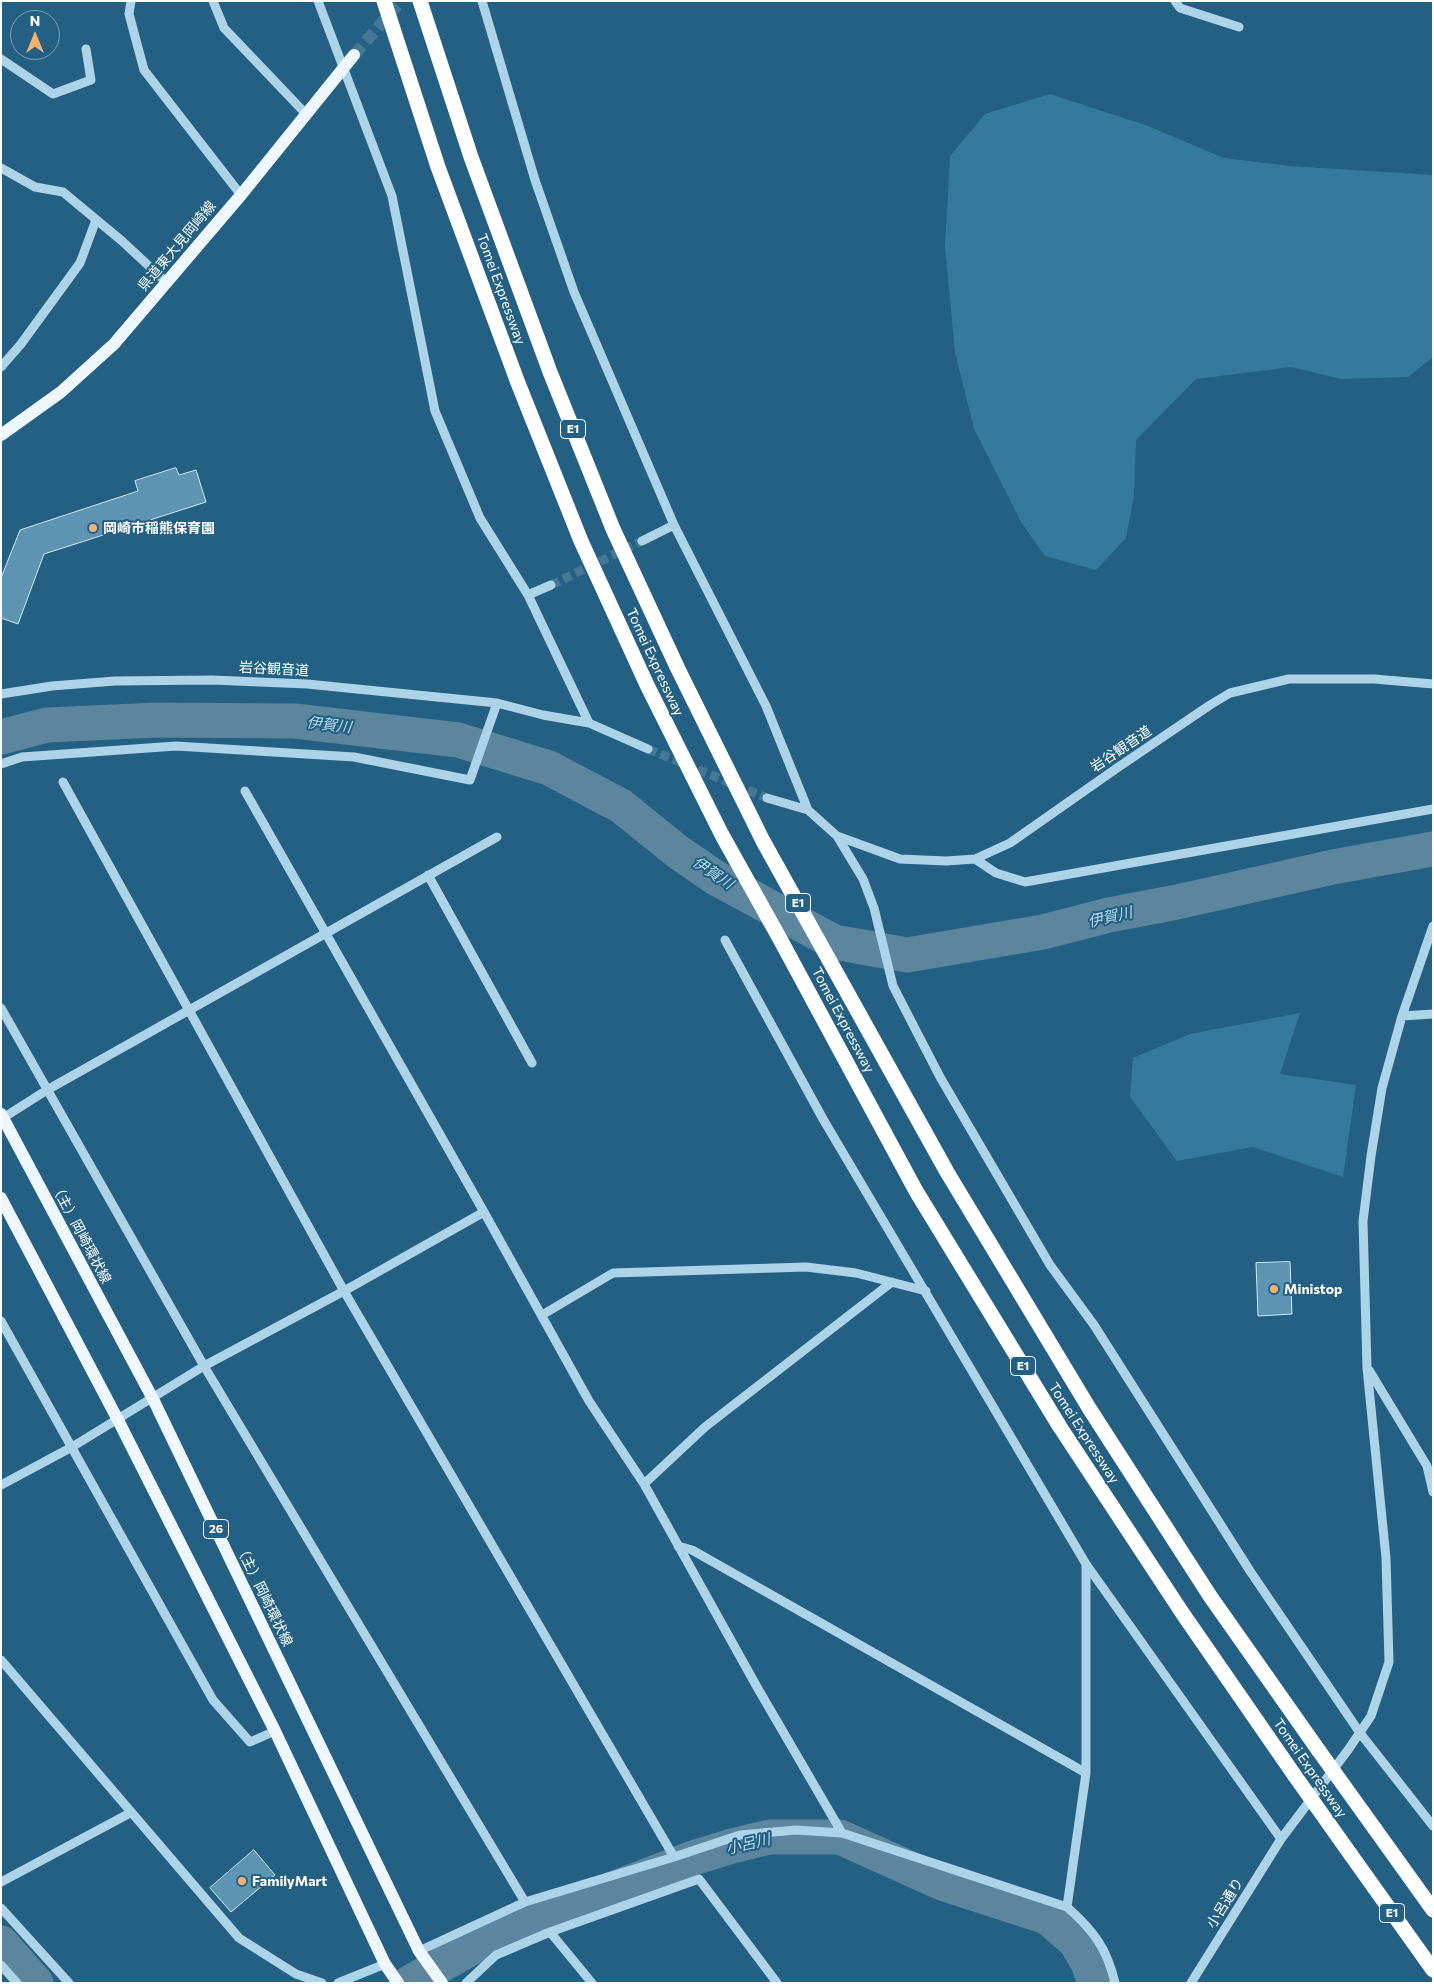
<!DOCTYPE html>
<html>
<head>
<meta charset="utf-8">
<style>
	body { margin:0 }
	#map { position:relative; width:1434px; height:1984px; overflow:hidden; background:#246083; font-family:Commissioner,sans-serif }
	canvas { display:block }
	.frame { position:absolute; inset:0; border:2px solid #fff; pointer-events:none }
	.north { position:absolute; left:10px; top:10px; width:50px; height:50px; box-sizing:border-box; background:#246083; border:1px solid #7ca0b5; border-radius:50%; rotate:0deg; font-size:14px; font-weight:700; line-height:20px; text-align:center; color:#fff }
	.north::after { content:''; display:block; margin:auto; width:18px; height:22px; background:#f2b371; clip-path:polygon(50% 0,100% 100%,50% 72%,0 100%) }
</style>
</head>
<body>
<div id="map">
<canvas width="1434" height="1984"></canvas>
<div class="frame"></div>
<div class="north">N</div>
</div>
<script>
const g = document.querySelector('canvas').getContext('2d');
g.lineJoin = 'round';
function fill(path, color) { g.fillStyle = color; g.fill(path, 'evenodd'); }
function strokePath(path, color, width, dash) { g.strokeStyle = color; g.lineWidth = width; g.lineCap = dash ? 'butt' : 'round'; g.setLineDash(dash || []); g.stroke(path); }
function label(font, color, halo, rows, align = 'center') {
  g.font = font + ' Commissioner,"Noto Sans JP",sans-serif'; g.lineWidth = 4; g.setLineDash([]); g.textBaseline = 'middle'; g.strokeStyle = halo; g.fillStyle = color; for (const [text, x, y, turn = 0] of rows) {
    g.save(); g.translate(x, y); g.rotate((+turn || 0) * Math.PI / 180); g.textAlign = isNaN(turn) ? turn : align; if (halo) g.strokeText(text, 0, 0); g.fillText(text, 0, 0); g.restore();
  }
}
const green = new Path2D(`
	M1050,94L1148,126L1224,158L1289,166L1433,175V357L1408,377L1341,379L1291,367L1196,379L1136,440L1134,495L1126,538L1096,570L1045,556L1021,522L974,429L955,352L945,247L950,156L985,114Z
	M1300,1013L1280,1074L1356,1085L1343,1177L1253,1147L1177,1161L1130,1097L1133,1058L1190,1034Z`);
const river = new Path2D(`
	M1,737L47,725L157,720L295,721L458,740L549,768L621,806L678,852L716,878L834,942L907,955L1043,932L1109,915L1177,902L1333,867L1433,849
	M1,1943L36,1983
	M409,1983L498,1933L690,1859L732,1846L769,1837H840L942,1883L1047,1917L1076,1942L1088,1963L1095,1983`);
const building = new Path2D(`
	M176,468L179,475L196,470L206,502L44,554L18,624L1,618V578L20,530L138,491L135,481Z
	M1290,1262L1292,1314L1258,1316L1256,1263Z
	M254,1850L275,1875L231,1912L210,1888Z`);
const minorTunnel = new Path2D(`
	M551,585L642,541
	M648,749L767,798`);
const majorTunnel = new Path2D(`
	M354,55L401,1`);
const minor = new Path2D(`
	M131,1L129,14L144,70L241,195
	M213,1L224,28L306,114
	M318,1L392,196L435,411L480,518L528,595L589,723
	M482,1L535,180L574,292L674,525L766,706L808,810L837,836L863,879L874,908L893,986L940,1077L1050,1265L1094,1325L1250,1571L1360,1733L1433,1826
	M1175,1L1180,8L1239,27
	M1,59L53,94L91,80L86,49
	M1,168L35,187L63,192L122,241L166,282
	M1,367L21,344L80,263L96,220
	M642,541L674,525
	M528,595L551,585
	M1,694L52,686L115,681L212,680L307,684L497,703L543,715L589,723L648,749
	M1,764L22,757L176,746L354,757L470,780L497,703
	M63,782L344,1291L674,1857
	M245,791L484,1212L589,1401L644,1484L757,1687L842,1833
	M767,798L808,810
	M837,836L900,859L946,861L975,859L1010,843L1117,768L1210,705L1230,693L1289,679H1374L1433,684
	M975,859L996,873L1025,882L1433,809
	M428,875L532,1063
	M725,940L823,1119L1086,1564L1281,1839
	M1,1008L204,1366L525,1902
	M1402,1016L1433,1014
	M3,1118L47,1090L497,837
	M542,1315L613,1273L806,1267L856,1273L926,1291
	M1,1321L213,1700L250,1742L275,1731
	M1369,1370L1427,1466L1433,1492
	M644,1484L705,1427L892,1282
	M1,1485L72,1447L204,1366L344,1291L484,1212
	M678,1546L692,1550L1086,1773
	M1,1660L239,1938L296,1974L322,1983
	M1,1882L130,1813
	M1067,1907L1086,1773V1564
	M1,1908L69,1983
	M550,1932L592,1983
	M419,1951L525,1902L674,1857L740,1835L796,1830L842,1833L1067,1907C1093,1930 1107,1948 1115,1983
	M1,1965L17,1983
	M338,1983L385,1964
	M466,1983L496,1955L550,1932L699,1879L777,1983
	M1191,1983L1281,1839L1348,1750L1371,1716L1389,1662L1386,1558L1367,1368L1363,1221L1371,1156L1382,1088L1402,1016L1433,926`);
const major = new Path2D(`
	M1,435L61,392L114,344L241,195L354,55
	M1,1114L153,1399L419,1951L442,1983
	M1,1198L118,1420L275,1731L385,1964L398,1983`);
const highway = new Path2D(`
	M384,1L438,167L518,383L581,541L647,685L722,835L780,939L916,1191L1060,1427L1183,1614L1295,1776
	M420,1L471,157L550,372L613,529L678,669L763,841L947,1172L1089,1408L1210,1596L1319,1751
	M1375,1829L1433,1910
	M1351,1855L1433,1970`);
const highwayBridge = new Path2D(`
	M1319,1751L1375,1829
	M1295,1776L1351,1855`);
const markers = [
	[93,528,5,"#f2b371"],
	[1274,1289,5,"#f2b371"],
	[242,1881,5,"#f2b371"]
];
const shields = [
	[573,429,25],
	[798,903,25],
	[1023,1366,25],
	[216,1529,25],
	[1392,1913,25]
];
const shieldNames = [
	["E1",573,429],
	["E1",798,903],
	["E1",1023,1366],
	["26",216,1529],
	["E1",1392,1913]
];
const streetNames = [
	["県道東大見岡崎線",177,246,-50],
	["Tomei Expressway",501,289,70],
	["Tomei Expressway",655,662,65],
	["岩谷観音道",274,669,3],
	["岩谷観音道",1121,749,-34],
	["Tomei Expressway",843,1020,62],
	["（主）岡崎環状線",81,1233,62],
	["Tomei Expressway",1084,1433,57],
	["（主）岡崎環状線",264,1595,64],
	["Tomei Expressway",1310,1768,55],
	["小呂通り",1225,1903,-58]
];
const poiNames = [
	["岡崎市稲熊保育園",103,528],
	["Ministop",1284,1289],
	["FamilyMart",252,1881]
];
const waterNames = [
	["伊賀川",329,725,7],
	["伊賀川",713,873,34],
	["伊賀川",1110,917,-13],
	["小呂川",748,1844,-13]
];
fill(green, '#35799f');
strokePath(river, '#5b869d', 35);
fill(building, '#5d94b3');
strokePath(building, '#d0e9f6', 1);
strokePath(minorTunnel, '#457896', 9, [9, 4.5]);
strokePath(majorTunnel, '#457896', 12, [12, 6]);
strokePath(minor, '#add3e8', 9);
strokePath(major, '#eff7fe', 12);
strokePath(highway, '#fff', 15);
strokePath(highwayBridge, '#fff', 15);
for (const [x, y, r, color] of markers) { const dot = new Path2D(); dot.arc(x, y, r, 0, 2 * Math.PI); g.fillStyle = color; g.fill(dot); strokePath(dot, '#246083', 2); }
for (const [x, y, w] of shields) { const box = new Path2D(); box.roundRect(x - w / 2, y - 9.5, w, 19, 4); g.fillStyle = '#246083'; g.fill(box); strokePath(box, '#fff', 1); }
label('bold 12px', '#fff', null, shieldNames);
label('14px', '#fff', '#246083', streetNames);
label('bold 14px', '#fff', '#246083', poiNames, 'left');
label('italic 15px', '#b8dcef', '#246083', waterNames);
</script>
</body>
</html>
